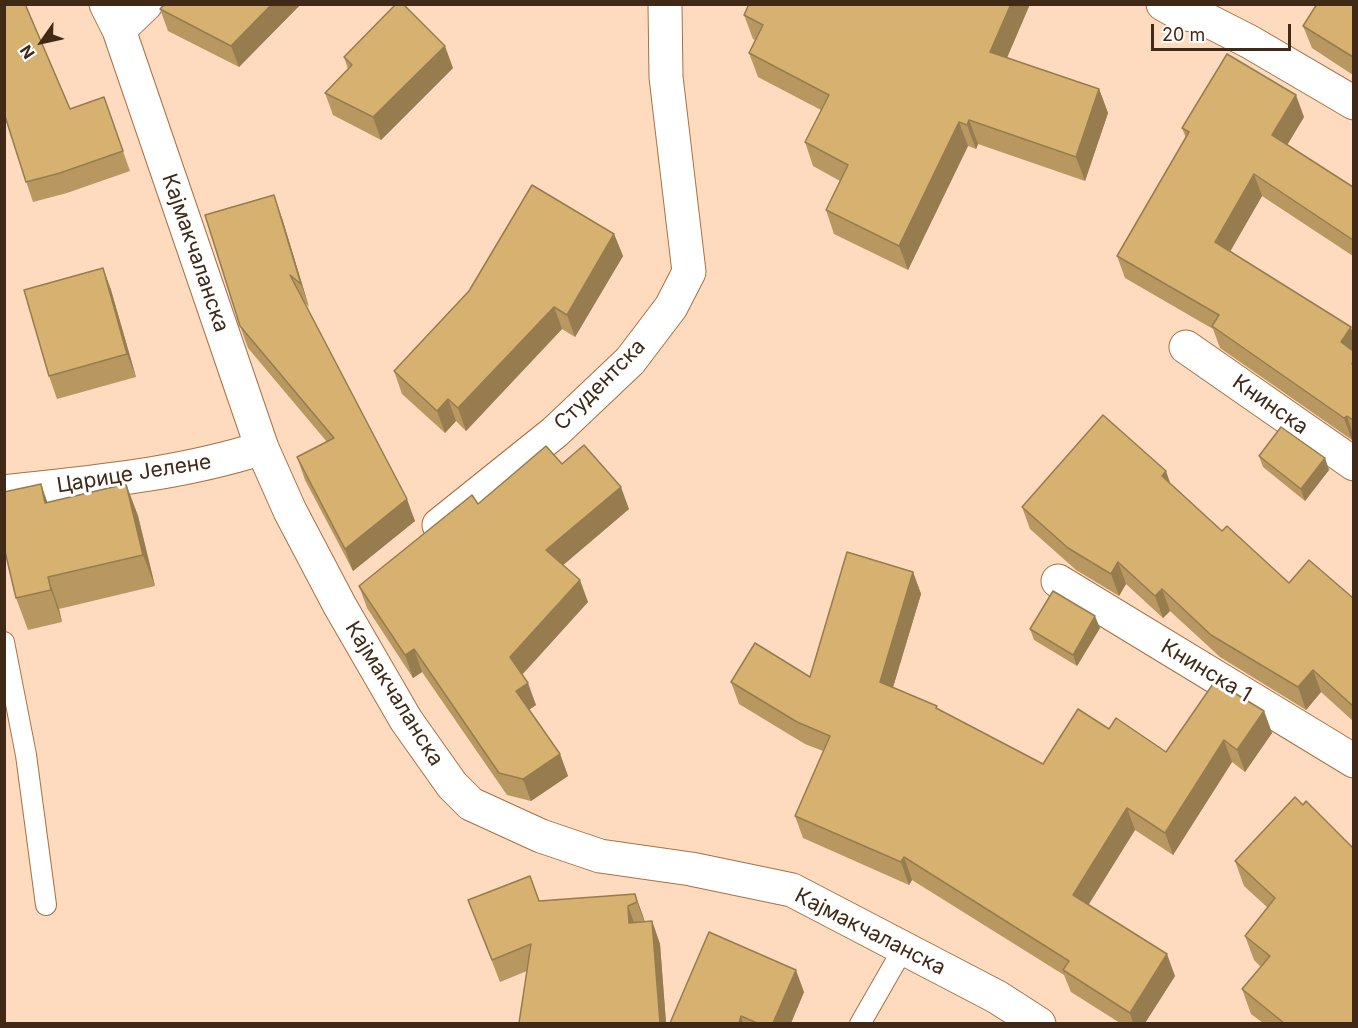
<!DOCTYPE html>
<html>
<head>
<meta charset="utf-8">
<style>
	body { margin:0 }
	#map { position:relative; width:1358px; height:1028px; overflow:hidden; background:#fedabe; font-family:Inter,sans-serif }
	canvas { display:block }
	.frame { position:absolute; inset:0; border:6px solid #402916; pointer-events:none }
	.north { position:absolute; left:12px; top:12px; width:60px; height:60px; -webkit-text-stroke:4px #fff; paint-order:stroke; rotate:236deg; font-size:16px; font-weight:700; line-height:24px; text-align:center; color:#402916 }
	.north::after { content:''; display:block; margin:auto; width:21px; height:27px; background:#402916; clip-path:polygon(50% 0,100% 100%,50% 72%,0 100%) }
	.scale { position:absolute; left:1151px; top:24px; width:140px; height:27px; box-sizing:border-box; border:3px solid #402916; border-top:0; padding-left:8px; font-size:18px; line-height:21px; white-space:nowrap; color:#402916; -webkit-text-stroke:4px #fff; paint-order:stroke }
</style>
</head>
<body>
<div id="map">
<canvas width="1358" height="1028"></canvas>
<div class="frame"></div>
<div class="north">N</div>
<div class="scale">20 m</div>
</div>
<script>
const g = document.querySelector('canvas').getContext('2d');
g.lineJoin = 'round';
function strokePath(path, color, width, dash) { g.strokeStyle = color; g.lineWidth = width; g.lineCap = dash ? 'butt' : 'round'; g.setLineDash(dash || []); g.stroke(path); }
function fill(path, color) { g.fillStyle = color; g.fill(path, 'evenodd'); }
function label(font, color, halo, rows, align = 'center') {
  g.font = font + ' Inter,sans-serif'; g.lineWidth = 6; g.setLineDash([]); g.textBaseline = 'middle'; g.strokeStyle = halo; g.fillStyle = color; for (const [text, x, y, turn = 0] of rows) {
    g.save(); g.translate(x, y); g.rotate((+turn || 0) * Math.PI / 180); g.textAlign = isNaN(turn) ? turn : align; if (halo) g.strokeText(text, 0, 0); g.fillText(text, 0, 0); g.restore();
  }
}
const lane = new Path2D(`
	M4,642L26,755L46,905
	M860,1024L903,949`);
const street = new Path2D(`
	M106,4L119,30L262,448L290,511L340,606L406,720L452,785L471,804L541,836L600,856L691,869L792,890L997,997L1039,1024
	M1163,4L1179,13L1199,16L1250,42L1354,103
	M119,30L146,4
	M1186,347L1354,464
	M4,492C92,482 178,475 262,448
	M439,525L555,432L630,361L671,307L689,272L666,77L665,4
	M1058,581L1354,761`);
const wall = new Path2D(`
	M4,4L70,109L104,97L130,171L67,193L33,202L4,115Z
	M301,4L239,67L168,31L160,9Z
	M749,4H1030L1007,58L1099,89L1108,113L1085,181L978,144L976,149L968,146L908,270L834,234L826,210L840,181L813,166L805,142L821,110L758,77L749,53L755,40L753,39L744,15Z
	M1353,4V75L1312,48L1303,26Z
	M344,57L453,68L381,140L333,115L325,93L348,69Z
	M1304,117L1287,145L1353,187V256L1262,196L1230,251L1353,334V439L1352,440L1220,348L1213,329L1125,278L1117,256L1186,138L1182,128Z
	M282,218L309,307L305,303L415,521L353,571L305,480L297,457L327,442L248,348L240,326Z
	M614,234L623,256L575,337L562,329L466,431L456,421L445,433L402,394L394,371Z
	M103,268L111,290L136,377L57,399L49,376Z
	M1259,456L1325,458L1329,470L1305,501L1263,467Z
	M562,464L629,509L563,565L588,602L522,675L536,705L529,710L560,754L568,776L531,801L507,795L422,672L413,678L367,608L359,586L478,504Z
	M1170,483L1222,531L1289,583L1353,598V721L1321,692L1306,710L1220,657L1170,611L1163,618L1126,584L1119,596L1076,570L1030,529L1022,507Z
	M126,484L138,516L155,586L59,609L62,622L28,630L16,598L48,502Z
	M913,572L921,594L893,687L938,709L1043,764L1109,729L1166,752L1264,711L1272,733L1245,772L1232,762L1173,855L1135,830L1088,904L1175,976L1145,1023H1120L1071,992L1064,975L912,880L909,885L803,838L795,816L823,751L805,744L739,704L731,682L810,677Z
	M1100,628L1077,666L1034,640L1030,629Z
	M1295,797L1353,1023H1263L1251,1014L1242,989L1261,967L1254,960L1245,936L1268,908L1244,886L1235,861Z
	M635,894L645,922L652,921L660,944L666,1023H519L527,971L500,982L468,900L539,901Z
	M804,992L791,1023H670Z`);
const shadedWall = new Path2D(`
	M272,4H301L239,67L231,46Z
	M1011,4H1030L999,76L990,52Z
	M445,46L453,68L381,140L373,117Z
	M1099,89L1108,113L1085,181L1076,157Z
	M1296,95L1304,117L1280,157L1272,135Z
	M969,120L978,144L976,149L967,125Z
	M959,122L968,146L908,270L899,246Z
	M1254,174L1262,196L1223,264L1215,242Z
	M274,195L282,218L309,307L301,284Z
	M614,234L623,256L575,337L567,315Z
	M103,268L111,290L136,377L127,354Z
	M554,307L562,329L466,431L458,408Z
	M1351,327L1353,334V357L1341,342Z
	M448,399L456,421L445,433L437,411Z
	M1347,416L1353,435V439L1352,440L1344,418Z
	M1325,458L1329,470L1305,501L1301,489Z
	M1166,471L1174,494L1162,476Z
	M41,484L52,515L45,503Z
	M126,484L138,516L155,586L143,555Z
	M621,487L629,509L555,572L546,550Z
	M407,499L415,521L353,571L345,549Z
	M1118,562L1126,584L1119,596L1111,574Z
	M913,572L921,594L888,704L880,682Z
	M48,577L59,609L62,622L51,590Z
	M580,580L588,602L518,679L510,657Z
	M1162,589L1170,611L1163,618L1155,596Z
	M1095,616L1100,628L1077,666L1073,655Z
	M414,649L422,672L413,678L405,655Z
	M1313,670L1321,692L1306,710L1298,687Z
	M528,683L536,705L524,713L516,691Z
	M1264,711L1272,733L1245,772L1237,750Z
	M1224,740L1232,762L1173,855L1165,833Z
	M560,754L568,776L531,801L523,779Z
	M1127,808L1135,830L1081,917L1073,895Z
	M904,857L912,880L909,885L901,862Z
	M635,894L643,916L645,924L637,902Z
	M628,906L636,928L629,923Z
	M652,921L660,944L666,1023H660Z
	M1167,954L1175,976L1145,1023H1133L1130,1013Z
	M796,970L804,992L791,1023H773Z
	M741,1016L743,1023H739Z`);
const building = new Path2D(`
	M4,4H25L70,109L104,97L123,151L60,173L26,182L4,113Z
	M165,4H272L231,46L160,9Z
	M396,4H403L445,46L373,117L325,93L352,65L344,57Z
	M749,4H1011L990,52L1099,89L1076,157L969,120L967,125L959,122L899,246L826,210L848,165L805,142L829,95L749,53L763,25L744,15Z
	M1317,4H1353V57L1303,26Z
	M1227,54L1296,95L1272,135L1353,187V240L1254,174L1215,242L1351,327L1341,342L1353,351V361L1352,364L1353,365V420L1347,416L1344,418L1212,326L1219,315L1117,256L1189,132L1182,128Z
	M532,185L614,234L567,315L554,307L458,408L448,399L437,411L394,371L469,291Z
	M274,195L301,284L290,275L407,499L345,549L297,457L334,438L240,326L205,215Z
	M103,268L127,354L49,376L24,290Z
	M1103,415L1166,471L1162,476L1222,531L1227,526L1289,583L1309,560L1353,598V706L1313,670L1298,687L1211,635L1162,589L1155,596L1118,562L1111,574L1068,548L1022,507Z
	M1281,427L1325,458L1301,489L1259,456Z
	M584,445L621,487L546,550L580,580L510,657L528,683L516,691L560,754L523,779L499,773L414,649L405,655L359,586L472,495L478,504L546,446L562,464Z
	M41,484L45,503L126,484L143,555L48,577L51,590L16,598L4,547V492Z
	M847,552L913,572L880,682L937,706L936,708L1043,764L1078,709L1109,729L1116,718L1166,752L1215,681L1264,711L1237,750L1224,740L1165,833L1127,808L1073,895L1167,954L1130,1013L1063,970L1069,961L904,857L901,862L795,816L830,736L797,722L731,682L755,643L810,677Z
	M1053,591L1095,616L1073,655L1030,629Z
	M1295,797L1303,805L1306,801L1353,848V1023H1284L1242,989L1270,956L1245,936L1275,898L1235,861Z
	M530,876L539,901L635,894L637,902L628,906L629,923L652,921L660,1023H519L531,944L492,960L468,900Z
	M709,932L796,970L773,1023H757L741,1016L739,1023H670Z`);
const streetNames = [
	["Кајмакчаланска",195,253,71],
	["Студентска",600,385,-45],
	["Книнска",1270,405,35],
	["Царице Јелене",134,474,-9],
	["Книнска 1",1206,671,31],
	["Кајмакчаланска",394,694,58],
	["Кајмакчаланска",870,932,27]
];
strokePath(lane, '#a77143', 22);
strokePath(street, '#a77143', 35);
strokePath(lane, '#fff', 20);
strokePath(street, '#fff', 33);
fill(wall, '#b89860');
fill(shadedWall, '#967c4e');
fill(building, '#d6b170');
strokePath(building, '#967c4e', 1.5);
label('21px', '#402916', '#fff', streetNames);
</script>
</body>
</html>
